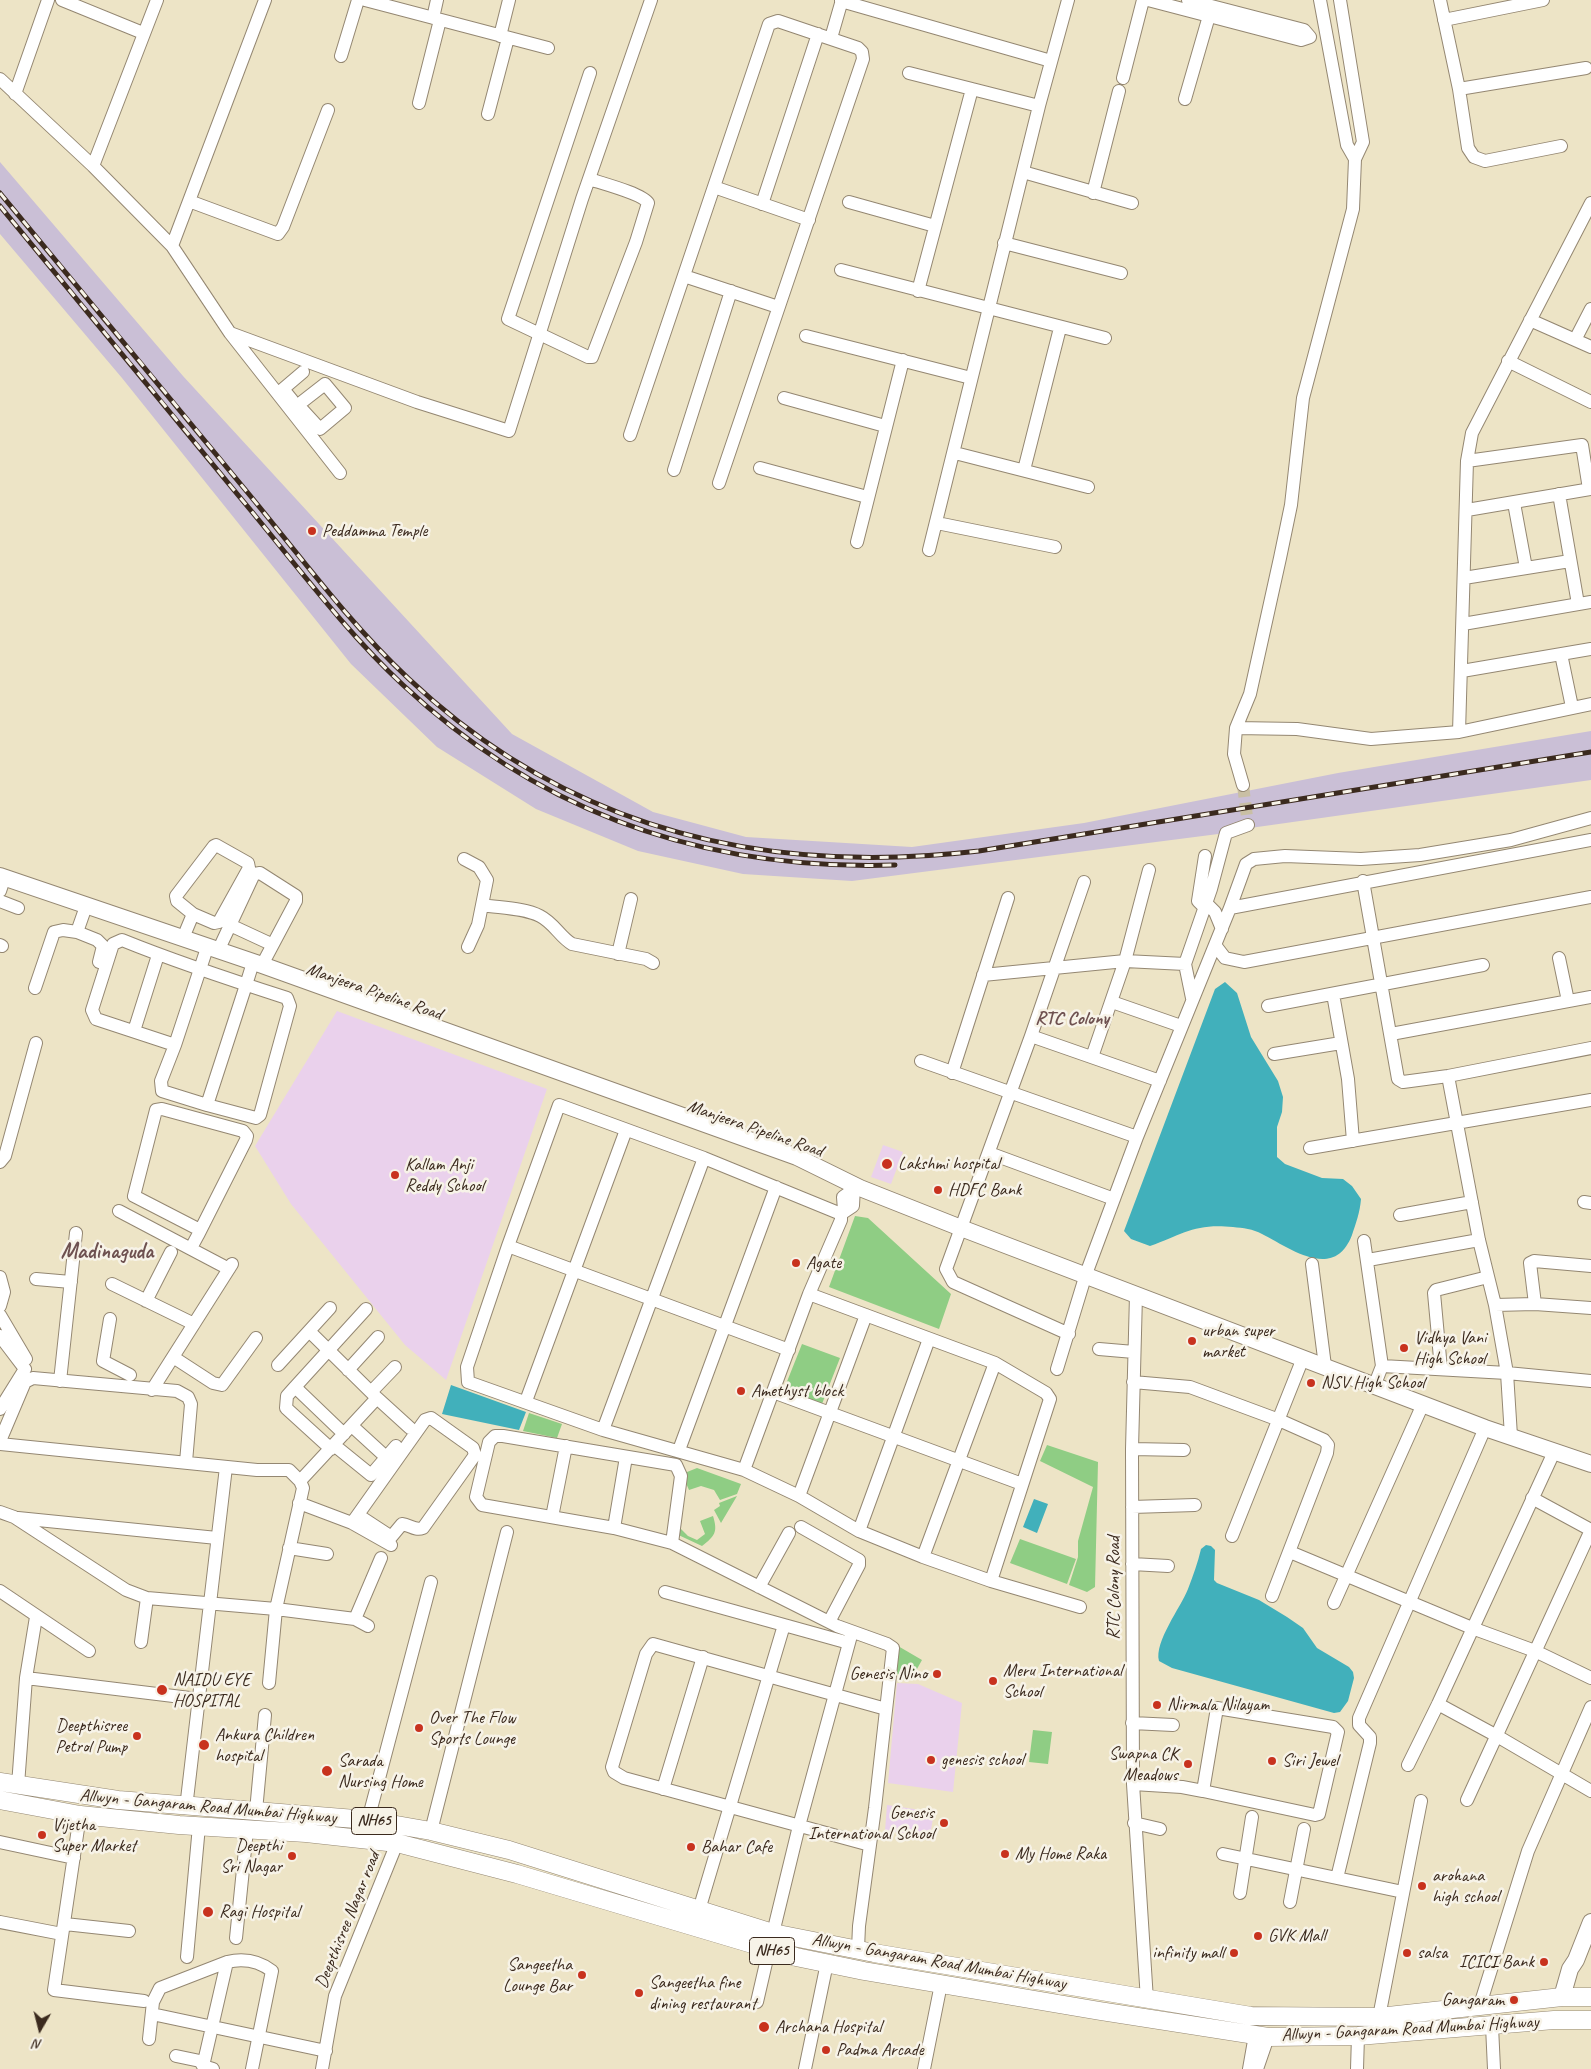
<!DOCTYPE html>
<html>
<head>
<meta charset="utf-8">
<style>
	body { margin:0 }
	#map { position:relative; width:1591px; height:2069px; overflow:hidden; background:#ede4c6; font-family:Caveat,sans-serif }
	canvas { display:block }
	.north { position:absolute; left:15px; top:2004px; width:50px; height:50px; -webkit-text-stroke:4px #f7f3e8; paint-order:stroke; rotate:188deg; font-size:14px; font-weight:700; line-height:20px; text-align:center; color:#3b2a1e }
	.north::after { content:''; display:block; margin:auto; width:18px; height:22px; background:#3b2a1e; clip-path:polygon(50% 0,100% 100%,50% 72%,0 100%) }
</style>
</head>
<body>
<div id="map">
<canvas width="1591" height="2069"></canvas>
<div class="north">N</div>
</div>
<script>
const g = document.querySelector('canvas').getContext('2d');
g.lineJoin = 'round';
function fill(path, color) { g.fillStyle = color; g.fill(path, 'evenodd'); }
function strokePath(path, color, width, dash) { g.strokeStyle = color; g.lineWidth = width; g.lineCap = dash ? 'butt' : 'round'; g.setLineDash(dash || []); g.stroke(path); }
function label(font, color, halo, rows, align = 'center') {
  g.font = font + ' Caveat,sans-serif'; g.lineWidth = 5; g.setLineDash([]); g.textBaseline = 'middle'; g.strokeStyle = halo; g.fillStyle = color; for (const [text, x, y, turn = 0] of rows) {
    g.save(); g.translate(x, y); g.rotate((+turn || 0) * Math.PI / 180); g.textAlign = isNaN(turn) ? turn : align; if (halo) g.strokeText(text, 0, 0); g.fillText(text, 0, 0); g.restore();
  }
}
const built = new Path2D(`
	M337,1011L547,1089L446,1380L405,1345L291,1204L255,1146Z
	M883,1145L903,1152L891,1184L871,1177Z
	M897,1683L918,1684L962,1703L953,1792L888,1783Z
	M887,1805L934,1812L930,1836L885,1831Z`);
const industrial = new Path2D(`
	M0,162L183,376L512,734L653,812L746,837L912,847L1084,823L1338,773L1591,731V780L1236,830L1226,833L852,881L743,874L638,851L536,809L437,747L351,664L122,378L0,234Z`);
const green = new Path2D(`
	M855,1216L868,1218L951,1294L939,1329L829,1287Z
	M802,1344L840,1358L820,1409L782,1394Z
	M529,1413L562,1424L557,1438L523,1431Z
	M1047,1445L1098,1462L1095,1587L1087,1592L1069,1585L1078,1557V1541L1093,1487L1040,1461Z
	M697,1468L741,1484L737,1494L720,1500L714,1490L701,1486L689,1490L682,1474Z
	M737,1496L721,1523L714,1510L720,1506L719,1503Z
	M713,1516C718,1532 715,1536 702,1546L672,1532L679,1527L688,1536L697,1540L705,1534L700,1521Z
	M1020,1539L1076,1559L1067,1584L1010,1563Z
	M898,1646L922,1660L913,1676L896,1674Z
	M1033,1730L1052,1732L1048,1764L1029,1762Z`);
const water = new Path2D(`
	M1225,982L1237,993L1251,1037L1278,1081L1283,1097L1282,1112L1277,1127V1157L1285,1164L1322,1178L1343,1179L1352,1186L1361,1199C1360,1212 1356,1223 1352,1235C1334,1282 1290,1248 1262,1234C1253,1229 1243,1228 1233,1227C1195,1223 1183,1234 1150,1246L1131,1239L1124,1231L1215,989Z
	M451,1385L526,1412L519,1430L442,1414Z
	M1034,1499L1048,1504L1037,1533L1023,1527Z
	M1206,1545L1211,1546L1215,1550L1214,1580L1217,1583L1259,1600L1287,1617L1303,1628L1317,1648L1349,1667L1353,1672L1354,1678L1348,1701L1340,1712L1334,1713L1172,1668L1159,1661C1154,1642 1181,1607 1188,1589C1193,1576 1198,1562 1201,1549Z`);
const minorTunnel = new Path2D(`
	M1243,785L1248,825`);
const minor = new Path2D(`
	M62,0L143,33
	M365,0L548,48
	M1148,0L1301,40L1310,37
	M1188,0L1304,30L1310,37
	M1320,0L1347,145L1355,159L1363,142L1340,0
	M1440,0L1459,89L1468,148L1474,157L1485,161L1561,146
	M841,1L1051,61
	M433,18L437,0
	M1444,20L1543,0
	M500,36L509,0
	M831,38L842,0
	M341,56L358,0
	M909,73L1039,106
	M1123,78L1143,0
	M0,79L93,166L172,246L230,333L340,473
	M1459,89L1586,68
	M15,94L48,0
	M1185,99L1209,16
	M419,103L440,20
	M488,114L508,38
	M1355,159L1353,209L1303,398L1291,505L1280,558L1250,694L1236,728L1297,729L1371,739L1459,732L1591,704
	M93,166L157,0
	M1023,172L1132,203
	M589,179C601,183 643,194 648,203L636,242L592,357H588L508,319L590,73
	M714,187L809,220
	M1093,193L1119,91
	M189,201L278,234L283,227L328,110
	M849,202L935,226
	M762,204L818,34
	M1004,243L1121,273
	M172,246L265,0
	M841,270L1105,338
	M684,276L778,307
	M918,291L972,89
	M1530,320L1591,347
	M230,333L417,402L509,431L582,199L651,0
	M806,336L971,378
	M1575,340L1591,309
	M1508,361L1591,402
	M325,384L345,408L320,429L298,405Z
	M784,398L885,426
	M292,400L283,389L303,372
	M630,435L769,24L778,21L858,48L862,52L863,59L719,483
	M955,453L1088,487
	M1467,461L1582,445L1589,489
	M760,468L867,497
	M674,470L731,291
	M1024,470L1060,328
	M1559,494L1578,604
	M1514,503L1526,568
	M1467,510L1591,489
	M937,523L1055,547
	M857,542L903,360
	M929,550L1039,106L1068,0
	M1464,578L1570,561
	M1463,624L1591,602
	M1561,654L1572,707
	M1462,671L1591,649
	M1236,728L1234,754L1243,785
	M1459,732L1467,461L1472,433L1591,203
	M1205,856L1198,901L1204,907L1209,906L1215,912L1222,929
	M464,859L479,867L487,880L478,925L468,947
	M1363,881L1398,1079L1403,1082L1448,1076L1591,1048
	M0,891L2,885
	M0,901L18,908
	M482,905C501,908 524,908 540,916C554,923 560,937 572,944L646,959L653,963
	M1230,908L1591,840
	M230,925L271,944
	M77,932L97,940L103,946L99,962
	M183,938L193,914L214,923L219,922L249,868L248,863L216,845L214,846L176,896L177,901L193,914
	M0,945L2,946
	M1215,945L1225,958L1244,962L1591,897
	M218,951L254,874L260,873L296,896V901L262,965
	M618,954L631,899
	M1559,958L1568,1001
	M1185,964L1192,998
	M983,975L1125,961L1185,964L1211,889L1226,833L1248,825
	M35,988L54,932L63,930L77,932L84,912
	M1333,994L1348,1079L1353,1141
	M1112,1002L1181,1026
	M1268,1006L1483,965
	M134,1031L158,955
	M1391,1034L1591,997
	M1031,1036L1160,1081
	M175,1045L205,954
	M1274,1054L1341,1043
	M1092,1057L1125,961L1149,870
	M921,1061L1137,1137
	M952,1073L1008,898
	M1448,1076L1479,1240L1495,1305L1507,1373L1511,1436
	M207,1105L162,1091L161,1081L175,1045L96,1019L92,1010L113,944L122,940C176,962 231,980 287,998L290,1006L260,1115L256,1118L207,1105L246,985L251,969
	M1310,1148L1591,1100
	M989,1153L1114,1199
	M0,1162L5,1156L36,1043
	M1584,1202L1591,1203
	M844,1210L843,1197L853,1190
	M119,1211L229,1269
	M841,1214L704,1158L559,1105L508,1246L467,1367L468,1382L603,1430L744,1470L799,1496L859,1531L923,1557L991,1581L1080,1607
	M1400,1215L1472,1202
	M1364,1241L1382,1366
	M508,1246L789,1350
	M191,1248L198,1235L246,1140L247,1136L243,1131L162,1109L156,1110L134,1196L200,1230
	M1368,1260L1479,1240
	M1312,1264L1325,1366
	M0,1277L4,1292L0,1306
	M36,1279L71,1282
	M112,1284L194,1324
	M809,1294L995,1363L1046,1393L1050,1399L991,1581
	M1136,1295L1132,1449L1133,1784L1147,2000
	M146,1301L171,1252
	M1535,1304L1530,1263L1534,1261L1591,1266
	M1495,1305L1535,1304L1591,1308
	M0,1315L26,1359
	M110,1319L103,1361L130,1375
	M1069,1334L953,1282L946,1269L1031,1036L1084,882
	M0,1336L25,1369L0,1409
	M1099,1349L1134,1352
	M173,1357L213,1383L222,1385L256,1338
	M278,1365L330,1308
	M1057,1369L1086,1274L1137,1137L1230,908L1246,864L1254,859L1285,856L1361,859L1420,855L1511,840L1591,818
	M1441,1369L1434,1293L1436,1290L1488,1277
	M348,1370L378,1337
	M60,1381L76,1233
	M1133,1382L1190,1387L1279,1420L1324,1440L1328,1445L1327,1453L1272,1596
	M1375,1384L1382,1366L1507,1373L1591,1381
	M295,1387L287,1396L286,1408L331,1449
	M152,1390L232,1264
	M371,1392L395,1367
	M773,1392L1022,1484
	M377,1398L410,1428
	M526,1401L626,1130
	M352,1426L387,1458
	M603,1430L704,1158
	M344,1434L295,1387L366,1309
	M0,1441L25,1382L33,1378L177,1391L188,1397L191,1404L186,1462
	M0,1444L257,1470H289L300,1481L303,1488L276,1609L269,1683
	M334,1445L371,1475L396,1446
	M1132,1449L1184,1450
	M679,1450L776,1187
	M744,1470L809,1294L841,1220V1214L853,1206L854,1186
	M300,1481L377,1398L309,1331
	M799,1496L866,1315
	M1532,1498L1591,1530
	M299,1503L352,1523L391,1545
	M1132,1507L1195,1505
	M0,1512L14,1517L126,1590L147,1598L276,1609L355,1619L368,1626
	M358,1515L387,1534
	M552,1517L566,1446
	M18,1518L217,1538
	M352,1523L425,1420L431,1418L473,1448L475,1455L423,1528C415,1531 410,1525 402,1524L387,1542
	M801,1527L859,1560V1565L829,1622
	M614,1528L626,1457
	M859,1531L929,1339
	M1232,1536L1303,1358
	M672,1543L681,1476L676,1465L503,1436H495L489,1442L476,1497L482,1505L614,1528L672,1543L837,1626L887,1644L893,1648L875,1808L859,1926L858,1949
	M289,1548L327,1554
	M1290,1552L1472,1628L1535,1651L1591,1678
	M923,1557L995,1363
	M1132,1564L1168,1566
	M759,1587L789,1533
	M0,1591L89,1651
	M665,1592L849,1643
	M1334,1603L1423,1404
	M355,1619L381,1558
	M141,1642L147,1598
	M26,1678L198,1699
	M1438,1704L1497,1736L1591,1791
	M1132,1723L1173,1725
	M1408,1765L1438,1704L1554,1452
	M1133,1784L1182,1787L1203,1791L1217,1708L1333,1727L1338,1732L1319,1814L1315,1815L1203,1791
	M18,1785L26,1678L36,1617
	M663,1789L703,1657
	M1467,1800L1591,1530
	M186,1808L226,1467
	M256,1811L265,1715
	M80,1815L54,1990L144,2001
	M368,1820L431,1582
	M1134,1823L1160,1829
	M431,1831L507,1532
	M0,1842L74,1858
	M870,1845L624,1778L614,1772L612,1767L646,1654L653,1644L886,1709
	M1223,1854L1403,1892
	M1337,1878L1370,1743V1737L1359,1725V1718L1485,1428
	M1240,1893L1252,1817
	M1290,1902L1304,1829
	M699,1910L784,1625
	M0,1922L62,1934
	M65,1924L129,1931
	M773,1933L799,1826L852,1632
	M236,1938L247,1830
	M187,1957L199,1826
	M757,2002L769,1950
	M1480,2005L1528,1851L1591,1707
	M152,2014L326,2051
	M1379,2017L1421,1801
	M1492,2026L1494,2069
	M149,2039L153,2002L160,1988L227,1962C244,1958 259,1961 272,1971L252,2069
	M176,2056L200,2061L203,2066L213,2069
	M203,2066L227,1962
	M322,2069L335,1996L397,1843
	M805,2069L827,1963
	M924,2069L941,1984
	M1249,2069L1255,2035
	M1257,2069L1268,2037
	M1357,2069L1358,2036`);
const major = new Path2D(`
	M0,876L262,965L797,1157L860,1188L961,1228L1485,1428L1591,1464
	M1562,1997L1570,1969L1576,1960L1591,1922`);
const highway = new Path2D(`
	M0,1782L118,1800L368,1820L431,1831L509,1850L773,1933L874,1953L1251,2016L1379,2017L1562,1997H1591
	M0,1800L80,1815L179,1825L306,1833L397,1843L517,1874L796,1957L864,1971L1100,2011L1268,2037L1358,2036L1554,2020H1591`);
const rail = new Path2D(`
	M0,193C83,293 166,393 248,493C300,556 349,623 409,679C569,830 765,876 979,851L1591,752
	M0,206C79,302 159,398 238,495C292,559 342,628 403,685C541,814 707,871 895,865`);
const markers = [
	[312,531,5,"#c8321e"],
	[887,1164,6,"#c8321e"],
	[395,1175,5,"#c8321e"],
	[938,1190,5,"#c8321e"],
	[796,1263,5,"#c8321e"],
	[1192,1341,5,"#c8321e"],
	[1404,1348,5,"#c8321e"],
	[1311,1383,5,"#c8321e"],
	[741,1391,5,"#c8321e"],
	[937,1674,5,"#c8321e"],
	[993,1681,5,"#c8321e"],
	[162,1690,6,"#c8321e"],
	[1157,1705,5,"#c8321e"],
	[419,1728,5,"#c8321e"],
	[137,1736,5,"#c8321e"],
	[204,1745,6,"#c8321e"],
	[931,1760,5,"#c8321e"],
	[1272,1761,5,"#c8321e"],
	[1188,1764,5,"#c8321e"],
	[327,1771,6,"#c8321e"],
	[944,1823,5,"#c8321e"],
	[42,1835,5,"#c8321e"],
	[691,1847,5,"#c8321e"],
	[1005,1854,5,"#c8321e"],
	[292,1856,5,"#c8321e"],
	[1422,1886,5,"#c8321e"],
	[208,1912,6,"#c8321e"],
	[1258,1936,5,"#c8321e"],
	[1234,1953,5,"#c8321e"],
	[1407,1953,5,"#c8321e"],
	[1544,1962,5,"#c8321e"],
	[582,1975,5,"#c8321e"],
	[639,1993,5,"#c8321e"],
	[1514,2000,5,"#c8321e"],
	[764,2027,6,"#c8321e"],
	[826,2050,5,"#c8321e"]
];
const shields = [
	[374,1821,45],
	[772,1951,45]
];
const shieldNames = [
	["NH65",374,1821],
	["NH65",772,1951]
];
const poiNames = [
	["Peddamma Temple",322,531],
	["Lakshmi hospital",898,1164],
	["Kallam Anji",405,1165],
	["Reddy School",405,1186],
	["HDFC Bank",948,1190],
	["Agate",806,1263],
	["urban super",1202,1331],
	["market",1202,1352],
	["Vidhya Vani",1414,1338],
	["High School",1414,1359],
	["NSV High School",1321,1383],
	["Amethyst block",751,1391],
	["Meru International",1003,1671],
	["School",1003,1692],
	["Genesis Nino",927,1674,"right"],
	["NAIDU EYE",173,1680],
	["HOSPITAL",173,1701],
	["Nirmala Nilayam",1167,1705],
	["Over The Flow",429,1718],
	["Sports Lounge",429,1739],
	["Deepthisree",127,1726,"right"],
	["Petrol Pump",127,1747,"right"],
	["Ankura Children",215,1735],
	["hospital",215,1756],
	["Swapna CK",1178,1754,"right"],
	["Meadows",1178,1775,"right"],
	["genesis school",941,1760],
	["Sarada",338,1761],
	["Nursing Home",338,1782],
	["Siri Jewel",1282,1761],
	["Genesis",934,1813,"right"],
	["International School",934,1834,"right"],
	["Vijetha",52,1825],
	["Super Market",52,1846],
	["Deepthi",282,1846,"right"],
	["Sri Nagar",282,1867,"right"],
	["Bahar Cafe",701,1847],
	["My Home Raka",1015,1854],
	["arohana",1432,1876],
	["high school",1432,1897],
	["Ragi Hospital",219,1912],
	["GVK Mall",1268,1936],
	["infinity mall",1224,1953,"right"],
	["salsa",1417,1953],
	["ICICI Bank",1534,1962,"right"],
	["Sangeetha",572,1965,"right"],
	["Lounge Bar",572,1986,"right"],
	["Sangeetha fine",649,1983],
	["dining restaurant",649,2004],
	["Gangaram",1504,2000,"right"],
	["Archana Hospital",775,2027],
	["Padma Arcade",836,2050]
];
const streetNames = [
	["Manjeera Pipeline Road",374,992,19],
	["Manjeera Pipeline Road",755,1129,19],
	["RTC Colony Road",1114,1588,-90],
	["Allwyn - Gangaram Road Mumbai Highway",208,1807,5],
	["Deepthisree Nagar road",348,1920,-68],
	["Allwyn - Gangaram Road Mumbai Highway",939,1962,10],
	["Allwyn - Gangaram Road Mumbai Highway",1410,2029,-3]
];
const neighbourhoodNames = [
	["RTC Colony",1072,1019]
];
const districtNames = [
	["Madinaguda",107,1252]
];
fill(built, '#ead1ec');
fill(industrial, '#cabfd6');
fill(green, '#8fcd84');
fill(water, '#41b0bb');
strokePath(minorTunnel, '#c9bfa4', 12, [12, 6]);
strokePath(minor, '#948772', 14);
strokePath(major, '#948772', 18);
strokePath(highway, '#948772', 19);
strokePath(minor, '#fff', 12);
strokePath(major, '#fff', 16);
strokePath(highway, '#fff', 18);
strokePath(rail, '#3b2a1e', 5);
strokePath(rail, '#f7f3e8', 3, [9]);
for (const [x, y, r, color] of markers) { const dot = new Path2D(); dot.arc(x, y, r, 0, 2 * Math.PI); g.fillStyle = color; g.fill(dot); strokePath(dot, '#f7f3e8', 2); }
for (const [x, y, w] of shields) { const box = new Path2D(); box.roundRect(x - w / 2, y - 13.5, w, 27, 4); g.fillStyle = '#f7f3e8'; g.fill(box); strokePath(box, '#3b2a1e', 1); }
label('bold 16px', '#3b2a1e', null, shieldNames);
label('18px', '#3b2a1e', '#f7f3e8', poiNames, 'left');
label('18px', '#3b2a1e', '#f7f3e8', streetNames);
label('bold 19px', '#6e5150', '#f7f3e8', neighbourhoodNames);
label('bold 22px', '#6e5150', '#f7f3e8', districtNames);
</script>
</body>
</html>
